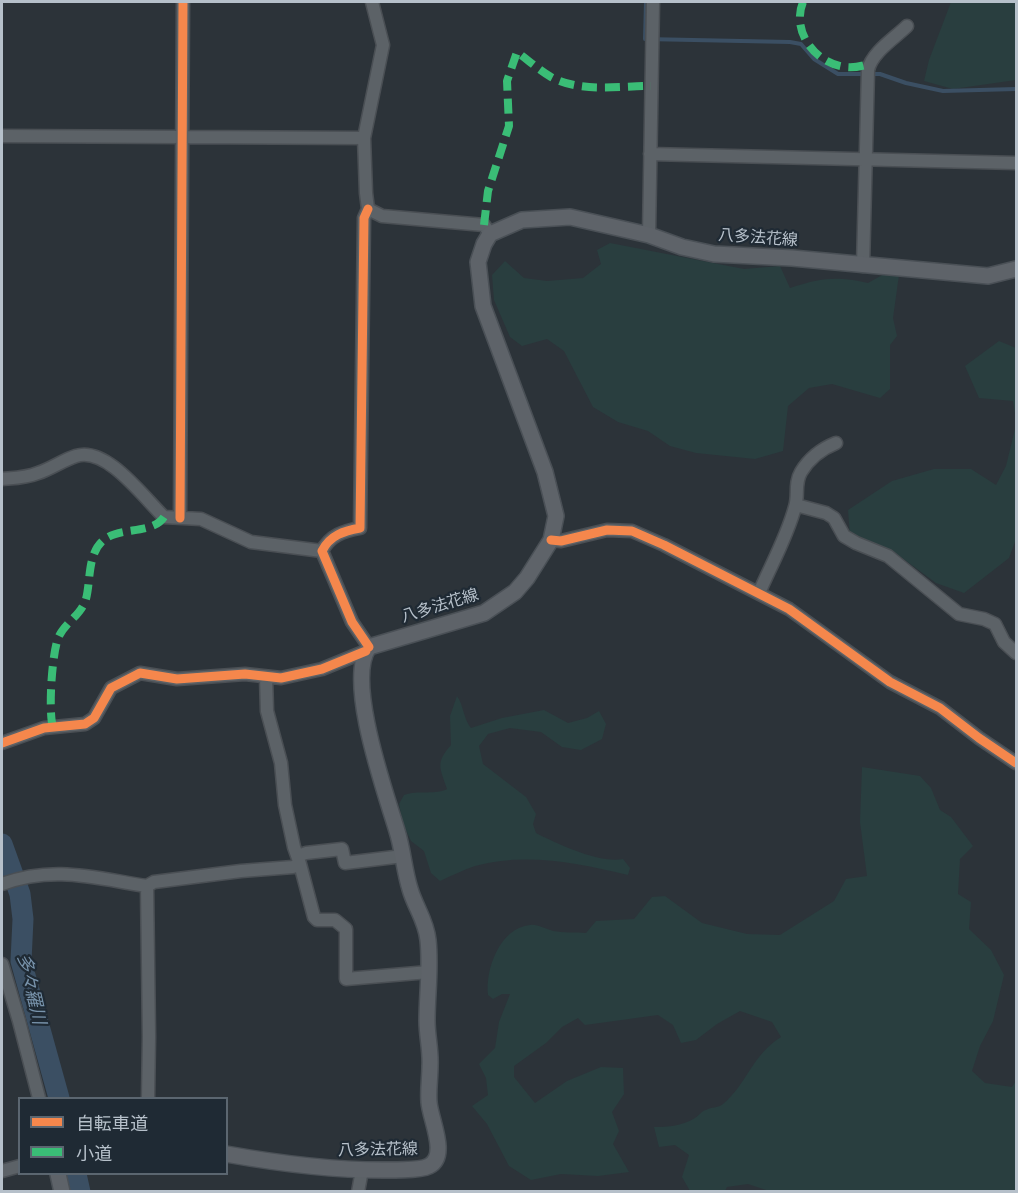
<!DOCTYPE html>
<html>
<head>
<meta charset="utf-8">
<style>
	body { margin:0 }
	#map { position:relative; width:1018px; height:1193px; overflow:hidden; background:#2c3339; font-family:"IBM Plex Sans","Noto Sans JP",sans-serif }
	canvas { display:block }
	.frame { position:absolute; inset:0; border:3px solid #b6c0ca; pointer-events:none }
	.legend { position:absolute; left:18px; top:1097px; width:210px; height:78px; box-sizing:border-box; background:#1f2a34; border:2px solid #5b6670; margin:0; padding:8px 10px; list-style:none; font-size:18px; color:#b6c0ca }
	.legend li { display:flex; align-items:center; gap:12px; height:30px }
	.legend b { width:30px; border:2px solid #5b6670 }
</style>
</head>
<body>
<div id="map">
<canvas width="1018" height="1193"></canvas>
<div class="frame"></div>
<ul class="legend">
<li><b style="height:8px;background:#f5874c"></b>自転車道</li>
<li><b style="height:8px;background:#3abd76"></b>小道</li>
</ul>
</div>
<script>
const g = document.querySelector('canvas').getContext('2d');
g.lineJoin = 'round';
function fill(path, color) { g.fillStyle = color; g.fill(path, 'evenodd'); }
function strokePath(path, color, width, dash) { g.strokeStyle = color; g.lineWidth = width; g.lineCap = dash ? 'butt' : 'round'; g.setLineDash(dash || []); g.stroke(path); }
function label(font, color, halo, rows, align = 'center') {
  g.font = font + ' "IBM Plex Sans","Noto Sans JP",sans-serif'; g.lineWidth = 4.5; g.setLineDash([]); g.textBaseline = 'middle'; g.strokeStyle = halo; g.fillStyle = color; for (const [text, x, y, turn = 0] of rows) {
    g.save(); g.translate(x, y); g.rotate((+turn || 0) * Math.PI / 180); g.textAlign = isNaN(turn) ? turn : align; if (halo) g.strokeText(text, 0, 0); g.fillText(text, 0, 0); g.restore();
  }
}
const green = new Path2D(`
	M951,2H1016V80L953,89L924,81L929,60Z
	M610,243L744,269L780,266L790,288C822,278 835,276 868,283L886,273L899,275L893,318L897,336L890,345V389L880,398L832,384L809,388L788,406L783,451L755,459L696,453L670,446L648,431L618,422L593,407L564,351L547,339L522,346L510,337L494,300L492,275L505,261L524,278L547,281L583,278L601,264L597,250Z
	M999,341L1016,348V420L1013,401L979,398L965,366Z
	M1016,425V539L1009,558L964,593L936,583L894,552L850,536L848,510L892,481L934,469H971L996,485L1006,466Z
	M457,696C464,706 463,718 471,728L502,718L544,710L568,723L587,718L599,711L606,724L602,739L581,750L562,747L541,732L510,728L488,734L479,746L483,764L526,797L536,814L533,824L536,833C557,844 601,864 623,859L630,868L628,875C577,863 527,852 475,866C463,870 451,876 440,881L431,873L424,851L411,841L403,824L399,804L404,795C418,790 437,795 447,789C440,768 435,763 451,745L450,716Z
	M862,767L920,776L931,788L940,810L951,817L973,846L960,859L958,894L971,902L969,929L991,950L1004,975L993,1021L980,1046L972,1071L985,1083L1012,1087L1016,1081V1191L772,1192L748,1184L727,1187L725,1191H690L682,1177L689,1155L675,1145L659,1147L654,1127C669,1127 682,1126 695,1118C699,1116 701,1111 706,1110C711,1107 719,1108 723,1104C747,1084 752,1055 781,1037L772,1022L740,1011L717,1024L696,1040L681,1043L673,1025L658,1015L585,1025L578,1018L562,1027L546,1043L514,1066V1077L535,1103L567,1081L601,1067L623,1068L624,1094L612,1112L619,1131L613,1144L629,1172L598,1176L561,1174L531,1180L509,1166L487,1124L472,1106L488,1095L486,1078L479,1064L495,1048L499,1022L510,994H502L493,999L488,995C485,969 500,928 530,925C537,924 546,929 553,931C563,933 575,932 586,933L596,921L634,919L652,897L665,896L702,923L747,934L780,935L834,901L846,879L867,876L860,822Z`);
const stream = new Path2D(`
	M646,2L645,39L790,42L801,44L814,59L838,74H880L906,83L943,91L1016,89`);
const river = new Path2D(`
	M2,844L20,894L23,919L21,961L59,1098
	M76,1174L80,1192`);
const minor = new Path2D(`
	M372,2L383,45L364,138L366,193L368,209L382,216L484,225L490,234
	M2,136L364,138
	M650,154L1016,163
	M368,209L364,218L360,528C344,531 330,535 322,551L352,622L369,647
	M649,235L653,2
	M863,266L868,70C872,52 895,38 907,26
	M2,479C14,478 26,478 38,473C51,469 63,460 76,456C107,446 144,498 164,517L201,519L251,542L322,551
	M796,505L826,513L834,518L844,536L856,543L888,556L959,614L984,619L995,624L1004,642L1016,653
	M180,518L183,2
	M551,540L561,541L607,530L632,531L664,545L789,609L890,682L940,708L979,738L1016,763
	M759,593C771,565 787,537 795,507C799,495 794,484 801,472C810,457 821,449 836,443
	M266,677L267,711L281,763L285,805L294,847L300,864
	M2,743L44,728L85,724L94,718L111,688L140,673L177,679L245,674L281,678L322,669L366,651
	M298,856L306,853L342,849L345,863L403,856
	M2,884C54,865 94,878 147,886L149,1037L148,1098
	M147,886L154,882L241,871L293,867L300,864L314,917L317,920H335L346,929V979L429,972
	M2,964L19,1021L39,1098
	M2,1171L20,1166
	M358,1192L362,1170`);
const major = new Path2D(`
	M226,1154C282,1164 337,1171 393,1170C404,1169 419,1171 429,1166C449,1156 430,1119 429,1102C428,1090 430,1078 430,1066C431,1051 427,1036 427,1021C427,994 431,967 428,940C426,920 415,907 410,889C404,870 403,850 397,831C386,794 345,680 369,647L484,613L515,592L527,578L551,540L556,516L545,472L483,306L478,262L484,244L490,234L522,220L570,217L649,235L682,247L714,254L792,258L988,276L1016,269
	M58,1174L62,1192`);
const quiet = new Path2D(`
	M803,2C791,31 815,64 846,67C854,68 862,66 869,64
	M484,225L488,191L509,126L507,81L517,52C528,60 539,70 551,77C581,93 618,86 651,86
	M53,727C48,712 52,650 59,636C66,622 81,615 86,599C91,580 87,552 105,539C121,527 153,534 164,517`);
const cycleway = new Path2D(`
	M368,209L364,218L360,528C344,531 330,535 322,551L352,622L369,647
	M180,518L183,2
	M551,540L561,541L607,530L632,531L664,545L789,609L890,682L940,708L979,738L1016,763
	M2,743L44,728L85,724L94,718L111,688L140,673L177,679L245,674L281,678L322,669L366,651`);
const streetNames = [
	["八多法花線",758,238,4],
	["八多法花線",440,606,-17],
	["八多法花線",378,1150,-1]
];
const waterNames = [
	["多々羅川",31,989,77]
];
fill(green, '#293e3f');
strokePath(stream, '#3b4f63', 4);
strokePath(river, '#3b4f63', 21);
strokePath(minor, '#4a4f54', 15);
strokePath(major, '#4a5056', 18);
strokePath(minor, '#5c6267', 12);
strokePath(major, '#5e6369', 15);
strokePath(quiet, '#3abd76', 8, [15, 8]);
strokePath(cycleway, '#f5874c', 9);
label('16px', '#b6c0ca', '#1f2a34', streetNames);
label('italic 18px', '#7893ab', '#1f2a34', waterNames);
</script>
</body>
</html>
